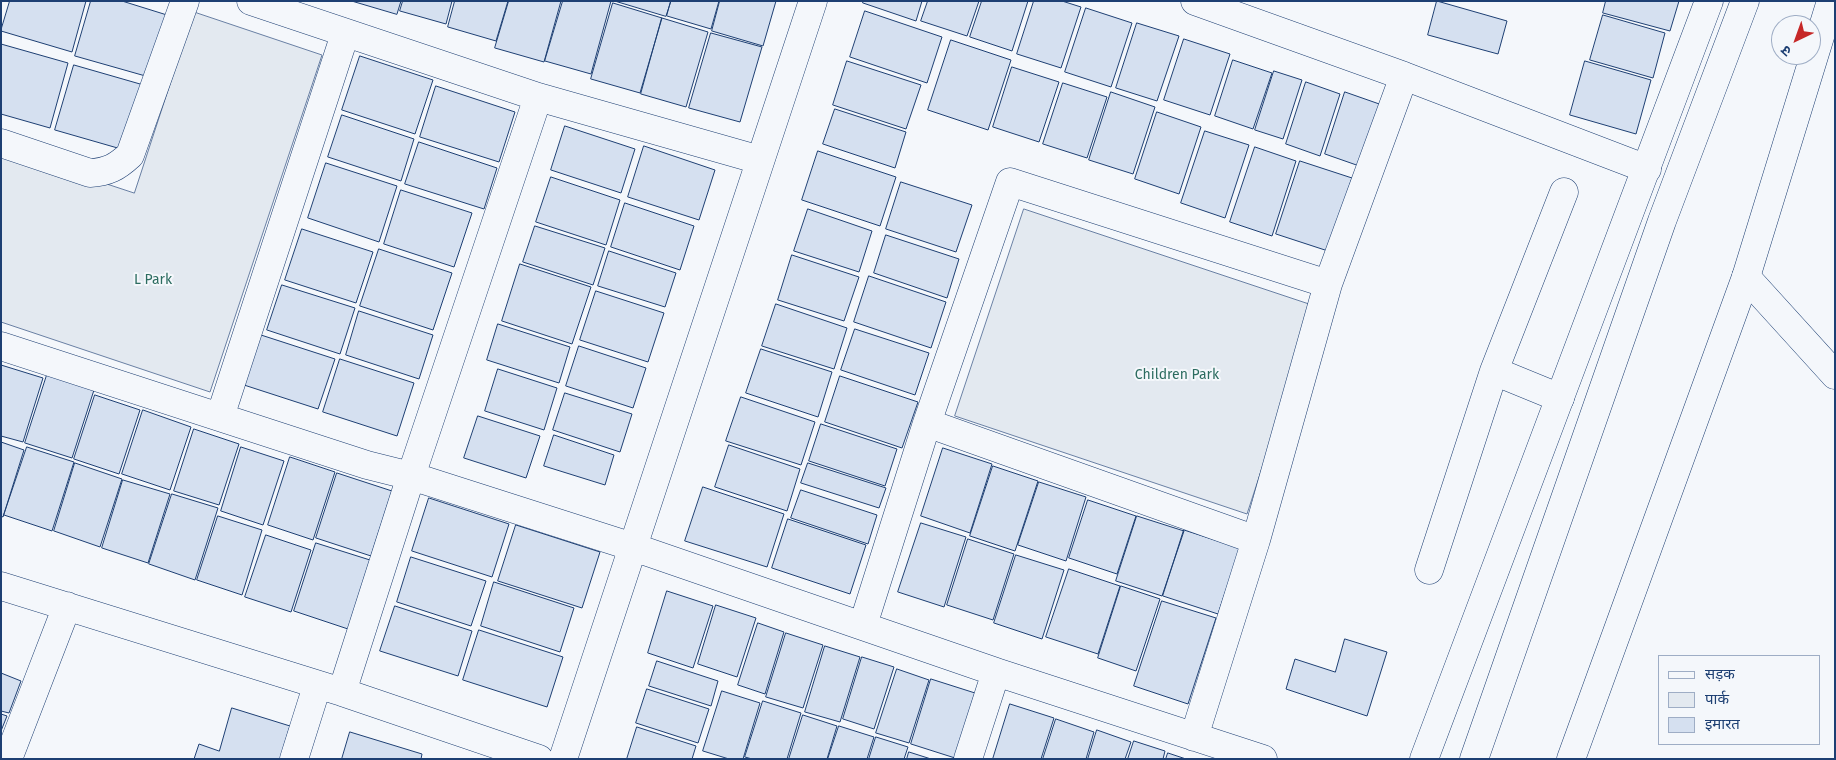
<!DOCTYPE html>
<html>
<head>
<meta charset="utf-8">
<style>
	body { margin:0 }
	#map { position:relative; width:1836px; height:760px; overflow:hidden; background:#f4f7fb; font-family:"Fira Sans","Noto Sans Devanagari",sans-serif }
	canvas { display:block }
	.frame { position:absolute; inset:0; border:2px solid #1d3f73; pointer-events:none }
	.legend { position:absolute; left:1658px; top:655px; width:162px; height:90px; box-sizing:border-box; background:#f4f7fb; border:1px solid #9eadc5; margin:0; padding:6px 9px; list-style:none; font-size:15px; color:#1d3f73 }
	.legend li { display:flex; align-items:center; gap:10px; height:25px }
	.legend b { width:25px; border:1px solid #9eadc5 }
	.north { position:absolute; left:1771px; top:15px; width:50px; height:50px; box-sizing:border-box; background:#f4f7fb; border:1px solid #9eadc5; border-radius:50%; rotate:222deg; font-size:14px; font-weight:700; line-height:20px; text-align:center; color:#1d3f73 }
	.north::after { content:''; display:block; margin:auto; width:18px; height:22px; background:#c62828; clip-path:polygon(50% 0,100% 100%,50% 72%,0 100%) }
</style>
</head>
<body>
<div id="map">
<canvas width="1836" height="760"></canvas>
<div class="frame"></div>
<ul class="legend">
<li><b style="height:6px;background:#f4f7fb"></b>सड़क</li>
<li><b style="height:14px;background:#e3e9f0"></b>पार्क</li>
<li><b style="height:14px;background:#d5e0f0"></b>इमारत</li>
</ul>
<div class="north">उ</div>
</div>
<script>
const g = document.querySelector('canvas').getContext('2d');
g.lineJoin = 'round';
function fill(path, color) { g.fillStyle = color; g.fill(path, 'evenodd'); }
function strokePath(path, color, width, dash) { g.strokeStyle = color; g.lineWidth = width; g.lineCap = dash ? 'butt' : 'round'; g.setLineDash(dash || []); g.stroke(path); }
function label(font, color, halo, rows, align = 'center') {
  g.font = font + ' "Fira Sans",sans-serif'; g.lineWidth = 4; g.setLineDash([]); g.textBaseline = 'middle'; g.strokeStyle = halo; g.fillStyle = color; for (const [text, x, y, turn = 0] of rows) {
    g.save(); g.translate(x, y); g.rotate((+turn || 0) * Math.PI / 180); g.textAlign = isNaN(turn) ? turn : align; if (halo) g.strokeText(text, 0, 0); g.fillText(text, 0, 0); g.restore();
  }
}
const green = new Path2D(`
	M194,12L322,55L210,392L1,322V149L134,193Z
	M1024,209L1315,306L1247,514L955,416Z`);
const building = new Path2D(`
	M10,1H86L72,52L1,31Z
	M91,1H122L167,15L149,77L75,56Z
	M352,1H401L397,14Z
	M403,1H452L446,24L400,11Z
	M455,1H508L496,41L448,27Z
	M509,1H561L544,62L495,48Z
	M563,1H611L591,74L545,61Z
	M615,1H671L666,16Z
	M671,1H719L711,29L667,16Z
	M720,1H776L763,46L712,31Z
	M863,1H922L916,21L863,3Z
	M928,1H979L967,36L921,21Z
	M982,1H1028L1012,51L970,37Z
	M1034,1H1062L1081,7L1061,68L1017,54Z
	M1437,1L1507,21L1498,54L1428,35Z
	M1606,1H1679L1670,31L1603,13Z
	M613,3L662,18L640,93L591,79Z
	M1086,8L1132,23L1111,87L1065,72Z
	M865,11L942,37L927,83L850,57Z
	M1603,15L1665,33L1653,78L1590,60Z
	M662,18L708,32L686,107L641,94Z
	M1137,23L1179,36L1157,101L1116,88Z
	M711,33L762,47L740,122L689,108Z
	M1184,39L1230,54L1210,115L1164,100Z
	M951,40L1011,60L988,130L928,110Z
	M1,44L68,63L50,128L1,114Z
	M360,56L433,80L415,134L342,110Z
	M1233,60L1272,73L1253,129L1215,116Z
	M847,61L921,85L906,129L833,105Z
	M1585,61L1651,80L1636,134L1570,115Z
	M74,65L147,86L128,151L55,130Z
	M1012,67L1059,82L1039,142L993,127Z
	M1274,71L1302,80L1283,139L1255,130Z
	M1306,82L1340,94L1320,156L1286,144Z
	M1063,83L1107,97L1087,158L1043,144Z
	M436,86L515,112L499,162L420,137Z
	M1111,92L1155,107L1133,174L1089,160Z
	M1345,92L1385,106L1365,168L1325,154Z
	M835,109L906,132L895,168L823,144Z
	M1157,112L1201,127L1179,194L1135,179Z
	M342,115L414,139L401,181L328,157Z
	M565,126L635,149L621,193L551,170Z
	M1205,131L1249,145L1225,218L1181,203Z
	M419,142L497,168L484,209L405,184Z
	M644,146L715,170L699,220L628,197Z
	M1255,147L1296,161L1272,236L1230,222Z
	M818,151L896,177L880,226L802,200Z
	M1300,161L1352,178L1328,251L1276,234Z
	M326,163L397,186L379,242L308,218Z
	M551,177L620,200L606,245L536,222Z
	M901,182L972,205L956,252L886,229Z
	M401,190L472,213L454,267L384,244Z
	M625,203L694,226L680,270L611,247Z
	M808,209L872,231L859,272L794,251Z
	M535,226L605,248L593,285L523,262Z
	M302,229L373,252L356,303L285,280Z
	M886,235L959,259L947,298L874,273Z
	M379,249L452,273L433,330L360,306Z
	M609,251L676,273L665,307L598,286Z
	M792,255L859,277L844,321L778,300Z
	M520,264L591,287L572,344L502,321Z
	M869,276L946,302L931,348L854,322Z
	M282,285L355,308L340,354L267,330Z
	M596,291L664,313L648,362L580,340Z
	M776,304L847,328L834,369L762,346Z
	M359,311L433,335L419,379L346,355Z
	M498,324L570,347L559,383L487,360Z
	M855,329L929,353L915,395L841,370Z
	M261,335L335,359L318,409L244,385Z
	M579,346L646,368L633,408L566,386Z
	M761,349L832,372L818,417L746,393Z
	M340,359L414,383L397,436L323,412Z
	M1,365L43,378L23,442L1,436Z
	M498,369L557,388L544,430L485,411Z
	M47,375L94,390L72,458L25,443Z
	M840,376L918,402L902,448L825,422Z
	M565,393L632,414L620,452L553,430Z
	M95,395L140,410L119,474L74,459Z
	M741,397L815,422L801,465L726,441Z
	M143,410L191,427L170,490L122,474Z
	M478,416L540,436L526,478L464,458Z
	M821,424L897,449L885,486L809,461Z
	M194,429L239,444L219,505L174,491Z
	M554,435L614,455L605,485L544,466Z
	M1,442L24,450L3,517L1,516Z
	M729,445L800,469L787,511L715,487Z
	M27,447L74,462L52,531L4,515Z
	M241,447L284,461L263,525L221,511Z
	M943,448L992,464L970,533L921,516Z
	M290,457L335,472L313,540L268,525Z
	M75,463L122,479L100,547L54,531Z
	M808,463L886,488L879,508L801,483Z
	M993,466L1038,481L1015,551L970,536Z
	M337,473L392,491L371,556L316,538Z
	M123,480L170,494L148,563L102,548Z
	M1039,482L1086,497L1066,561L1018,545Z
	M703,487L784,514L767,567L685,541Z
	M801,490L877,515L868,544L791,518Z
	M172,494L218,508L195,580L149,564Z
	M429,498L509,524L492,577L412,551Z
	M1088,500L1136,516L1117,574L1069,558Z
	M218,516L262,530L242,595L197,580Z
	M1137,516L1184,531L1162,596L1116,581Z
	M788,519L866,545L850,594L772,568Z
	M921,523L966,537L944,607L898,592Z
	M516,525L600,552L582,608L498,581Z
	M1184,530L1240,548L1218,614L1163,596Z
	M266,535L311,550L291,612L245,597Z
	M968,539L1014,554L993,620L947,605Z
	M316,543L370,560L348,629L294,611Z
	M1016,555L1064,570L1042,639L994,623Z
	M411,557L486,581L471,626L397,602Z
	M1069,569L1120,586L1098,654L1046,637Z
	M494,582L574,608L560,652L481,626Z
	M1121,586L1160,599L1136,671L1098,658Z
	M667,591L713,606L693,668L648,653Z
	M1162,601L1216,618L1188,704L1134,686Z
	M716,605L756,618L737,677L698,664Z
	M395,606L472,631L458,676L380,651Z
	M758,623L784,632L765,694L738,685Z
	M479,630L563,657L547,707L463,680Z
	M786,633L823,645L803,708L766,697Z
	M1345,639L1387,652L1367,716L1286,689L1295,659L1335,672Z
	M825,646L860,657L840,722L805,712Z
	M862,657L894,667L874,729L843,719Z
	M657,661L718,681L711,706L649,686Z
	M897,669L929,680L909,743L876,733Z
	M1,673L21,681L9,713L1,711Z
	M931,679L975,693L955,758L911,744Z
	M647,689L709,709L698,743L636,723Z
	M722,691L760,703L743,759H729L703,751Z
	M763,701L801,713L787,759H752L745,757Z
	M1010,704L1054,718L1041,759H993Z
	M232,708L290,726L280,759H194L199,744L219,751Z
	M1,714L7,716L1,731Z
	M803,715L837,726L827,759H789Z
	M1056,719L1094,732L1086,759H1043Z
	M839,726L874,737L867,759H828Z
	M637,727L696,746L692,759H627Z
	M1097,730L1131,742L1125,759H1088Z
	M350,732L422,754L421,759H342Z
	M876,737L908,747L904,759H869Z
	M1134,741L1165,751L1163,759H1128Z
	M909,752L931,759H907Z
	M1168,753L1186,759H1166Z`);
const street = new Path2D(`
	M251,1L538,97L760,160
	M1195,1L1404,76
	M538,97L411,476L633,547L996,672L968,759
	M1,143L90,173C108,172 117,167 130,155L185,1
	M1746,277L1835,375
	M1,346L367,465L411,476L342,692
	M1494,371L1564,192
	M220,417L345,34
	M927,423L1256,540
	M1429,570L1494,371L1560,398
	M1,586L342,692L539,759
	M863,625L927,423L1010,182L1328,284
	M996,672L1263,759
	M1194,737L1256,540L1328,284L1404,76L1647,169
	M8,759L67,606
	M294,759L317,686
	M563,759L813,1`);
const secondary = new Path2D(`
	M1424,759L1709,1`);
const highway = new Path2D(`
	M1474,759L1662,221L1745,1
	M1571,759L1746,277L1831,1`);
const parkNames = [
	["L Park",153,280],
	["Children Park",1177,375]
];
fill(green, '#e3e9f0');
strokePath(green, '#687fa3', 1);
fill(building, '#d5e0f0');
strokePath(building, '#1d3f73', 1);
strokePath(street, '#1d3f73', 29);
strokePath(secondary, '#1d3f73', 29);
strokePath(highway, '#1d3f73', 29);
strokePath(street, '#f4f7fb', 28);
strokePath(secondary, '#f4f7fb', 28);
strokePath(highway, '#f4f7fb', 28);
label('14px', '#2c6c60', '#f4f7fb', parkNames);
</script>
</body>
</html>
